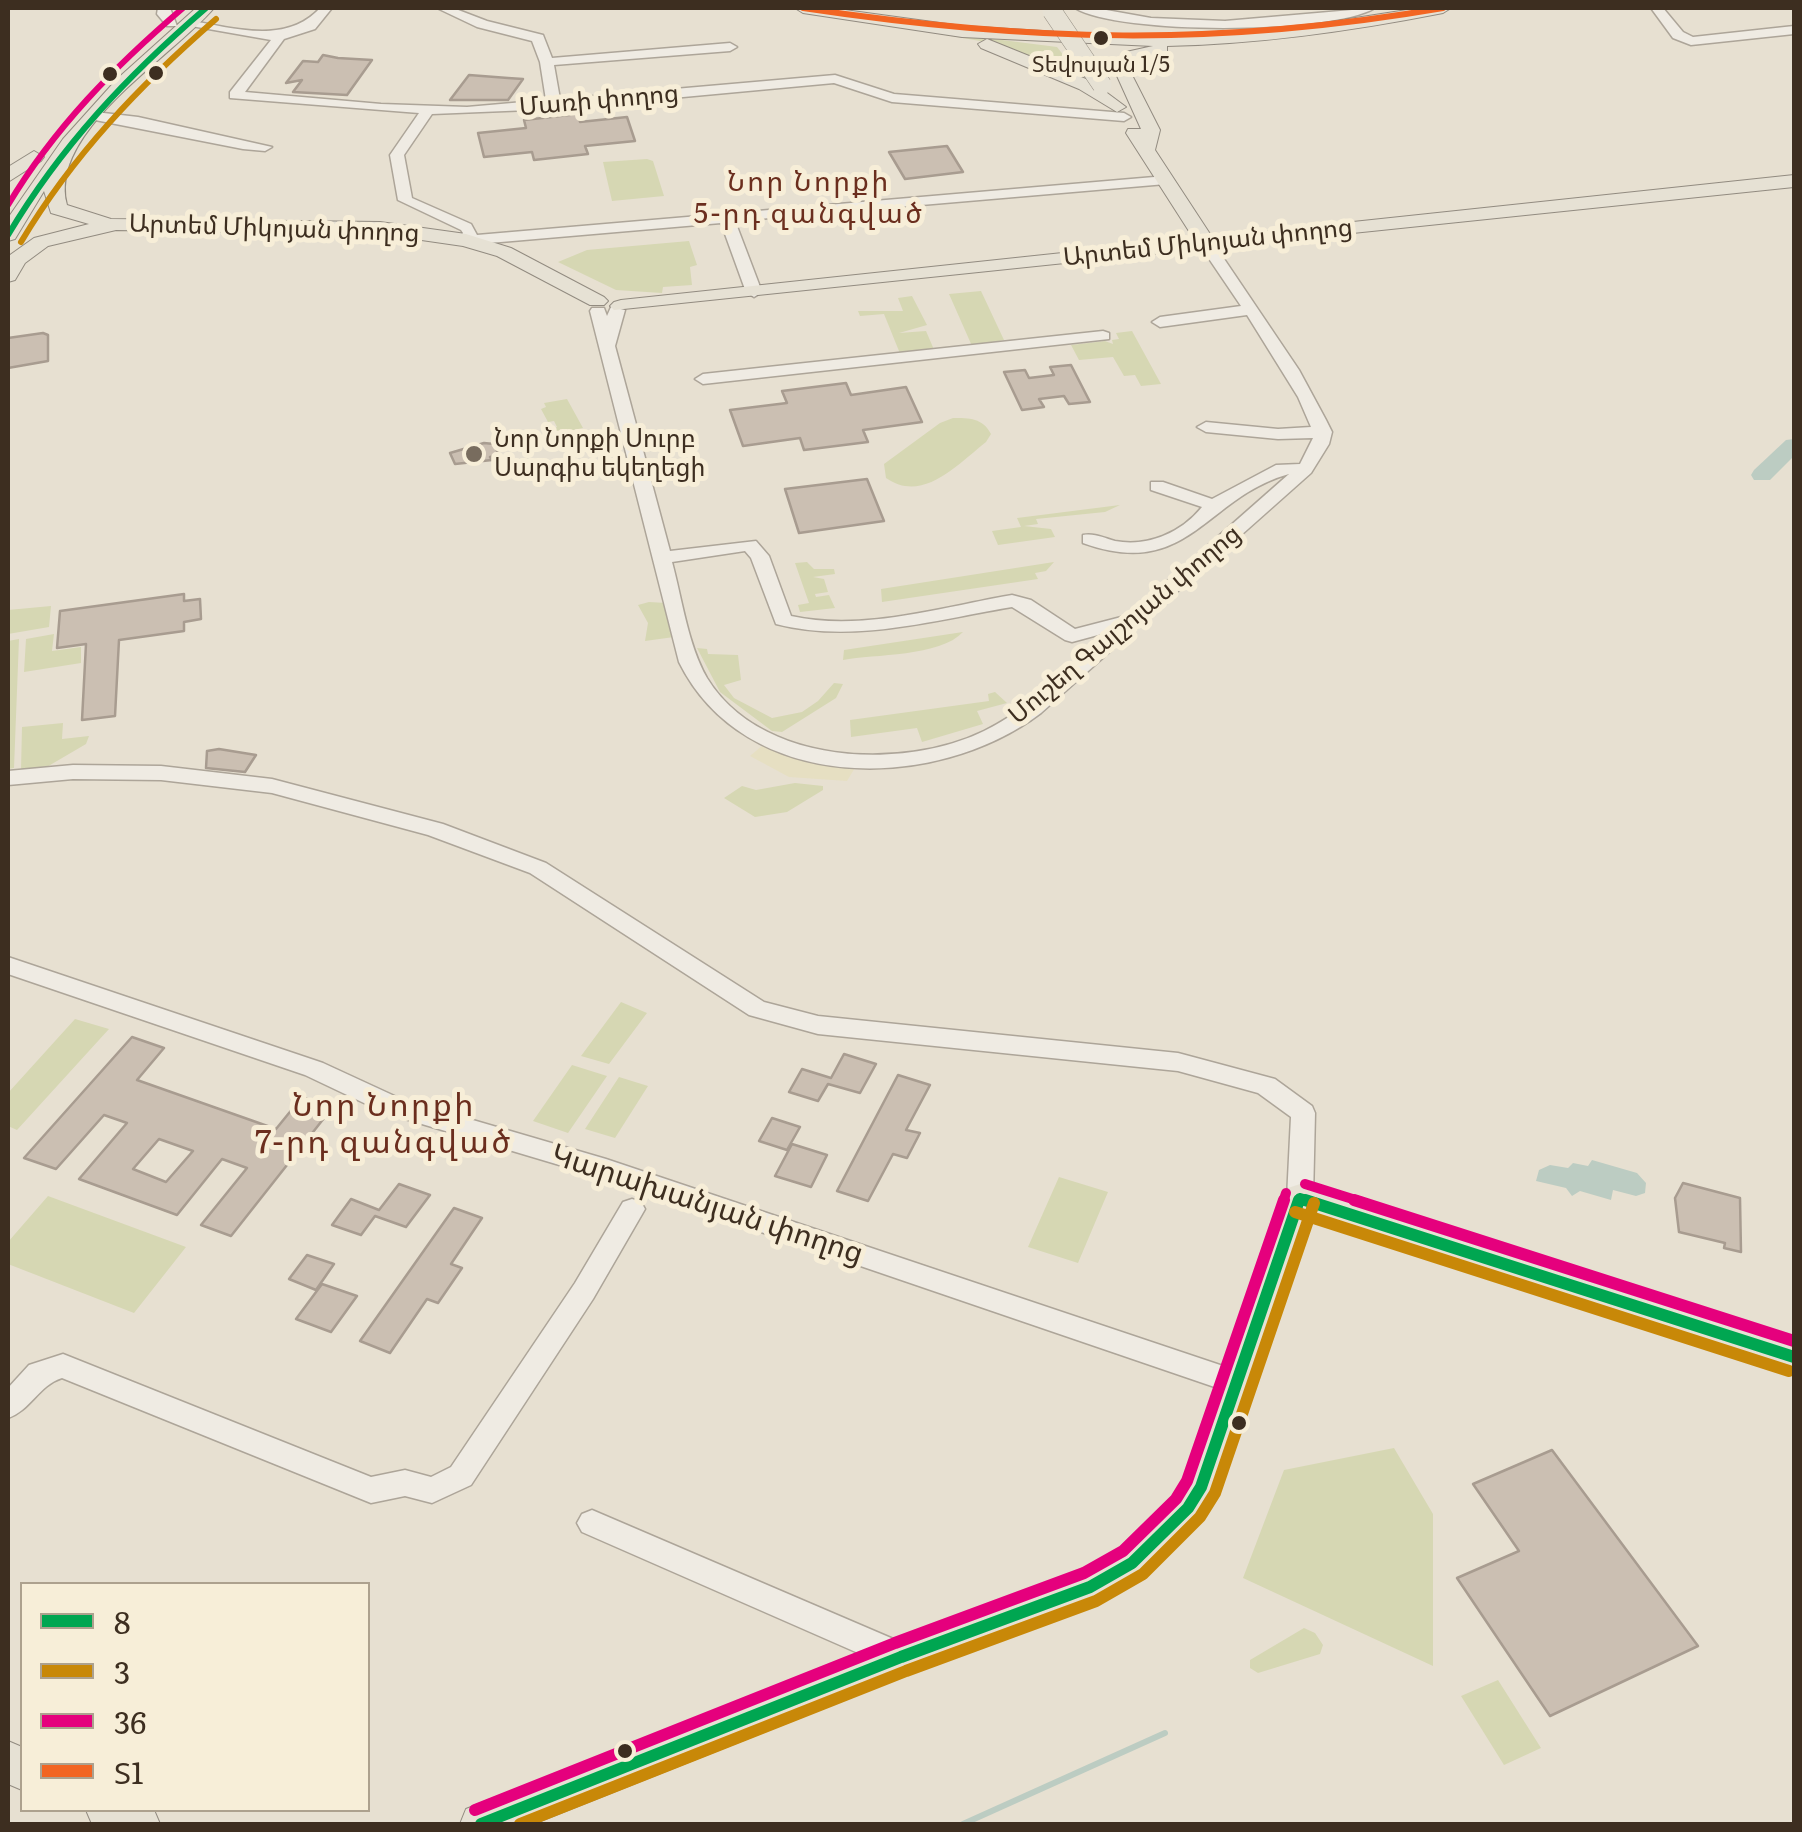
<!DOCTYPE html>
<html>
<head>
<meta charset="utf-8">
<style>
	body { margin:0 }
	#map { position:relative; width:1802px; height:1832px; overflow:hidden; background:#e7e0d1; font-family:Literata,"Noto Sans Armenian",serif }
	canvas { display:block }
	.frame { position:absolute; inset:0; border:10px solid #3d2e20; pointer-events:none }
	.legend { position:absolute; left:20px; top:1582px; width:350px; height:230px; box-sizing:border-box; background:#f7eed8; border:2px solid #ada18e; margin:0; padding:12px 18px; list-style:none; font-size:30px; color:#3d2e20 }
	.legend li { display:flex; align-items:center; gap:20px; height:50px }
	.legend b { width:50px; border:2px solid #ada18e }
</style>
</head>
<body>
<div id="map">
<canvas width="1802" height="1832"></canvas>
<div class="frame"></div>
<ul class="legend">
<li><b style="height:12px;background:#00a651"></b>8</li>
<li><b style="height:12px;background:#c88808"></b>3</li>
<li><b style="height:12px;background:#e5007d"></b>36</li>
<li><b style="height:12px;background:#f26522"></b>Տ1</li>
</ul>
</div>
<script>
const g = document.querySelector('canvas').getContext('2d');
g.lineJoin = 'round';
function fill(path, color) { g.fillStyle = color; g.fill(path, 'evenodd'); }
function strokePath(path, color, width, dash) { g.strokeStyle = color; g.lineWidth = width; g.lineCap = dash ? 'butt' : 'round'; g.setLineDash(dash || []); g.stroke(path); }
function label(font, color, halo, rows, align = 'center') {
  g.font = font + ' Literata,"Noto Sans Armenian",serif'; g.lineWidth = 10; g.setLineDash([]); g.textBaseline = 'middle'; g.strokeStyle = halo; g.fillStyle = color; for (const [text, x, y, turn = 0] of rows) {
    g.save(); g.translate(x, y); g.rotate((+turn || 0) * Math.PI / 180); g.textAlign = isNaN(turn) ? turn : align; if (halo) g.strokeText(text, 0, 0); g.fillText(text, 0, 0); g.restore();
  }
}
const farmland = new Path2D(`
	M763,745L796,756L856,766L847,781L789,777L750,756Z`);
const green = new Path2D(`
	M892,26L1057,47L1084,81L992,43Z
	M647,159L653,161L664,196L612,201L603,162Z
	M689,241L697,265L690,267L692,285L663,287L662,293L616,290L558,262L587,250Z
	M981,291L1004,340L972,346L949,294Z
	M912,296L927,325L899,333L926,331L935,352L901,356L884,314L860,316L858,311H903L898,298Z
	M1132,331L1161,384L1141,386L1135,375L1124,376L1113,357L1079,360L1071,345L1105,341L1113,344L1112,340L1119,339L1116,333Z
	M567,399L583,428L554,434L551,430L557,427L554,421L548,422L541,409L546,407L544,403Z
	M953,418C969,418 983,418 991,434L986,442C958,464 923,504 886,478L884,464L940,423Z
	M1120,505L1105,512L1036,519L1038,524L1024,526L1051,529L1055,537L998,545L992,531L1021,527L1017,518Z
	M807,562L814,569H834L835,574L813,577L824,579L828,592L815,594L816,597L829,595L835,608L800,612L798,605L809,603L795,563Z
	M1054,562L1046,571L1035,573L1038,579L882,602L881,589Z
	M649,602L666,603L674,637L645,641L648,623L638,605Z
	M51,606L49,627L8,634V610Z
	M963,632C940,657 874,654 843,660L844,650Z
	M54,634L52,651L81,647V663L24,672L26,639Z
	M19,639L14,768L8,769V641Z
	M697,648L707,649L708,654L738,655L741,680L724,685L734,698L772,718L802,712L818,701L834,683L843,684L836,698L782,732L772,731L720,692Z
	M995,692L1007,703L977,711L983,724L922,742L917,728L851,737L850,720L989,701L988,694Z
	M63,723L62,739L89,736L86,744L45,768L21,770L22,727Z
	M795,783L823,786V790L787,812L755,817L724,798L742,786L756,790Z
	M621,1002L647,1013L609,1064L581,1056Z
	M75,1019L109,1029L17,1130L8,1126V1093Z
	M572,1065L607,1076L568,1133L533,1121Z
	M619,1077L648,1086L615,1138L585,1129Z
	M1059,1177L1108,1192L1078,1263L1028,1247Z
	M48,1196L186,1247L134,1313L8,1264V1242Z
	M1394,1448L1433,1514V1666L1243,1578L1284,1470Z
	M1304,1628L1315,1633L1323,1645L1320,1654L1258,1673L1250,1668V1660Z
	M1498,1680L1541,1748L1504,1765L1461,1696Z`);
const water = new Path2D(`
	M1592,1160L1637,1173L1646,1183L1645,1193L1636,1196L1613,1190L1611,1200L1580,1191L1572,1196L1566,1188L1536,1181L1539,1170L1550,1165L1568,1168L1573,1163L1588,1166Z`);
const stream = new Path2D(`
	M963,1824L1165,1733`);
const river = new Path2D(`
	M1794,439V456L1770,480H1754L1751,475L1754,470L1786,440Z`);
const building = new Path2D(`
	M323,55L338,58L372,60L347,95L293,92L302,80L286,83L303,61L318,62Z
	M469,75L508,78L523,79L508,100H450Z
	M578,114L580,122L627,117L635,141L585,146L588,154L534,160L532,152L484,157L478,133L526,128L524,120Z
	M947,146L963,172L905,179L889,152Z
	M43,333L48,335V361L8,368V338Z
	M1071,365L1090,402L1069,404L1064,396L1039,399L1044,407L1022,410L1004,372L1025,370L1029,378L1054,375L1050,367Z
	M846,383L851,395L906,387L922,422L863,430L868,442L804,450L800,438L743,446L730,410L787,403L782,391Z
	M484,443L494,444L499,455L490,457L492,460L455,464L450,453Z
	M867,479L884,521L799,533L785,489Z
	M184,594V601L200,599L201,619L184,622V631L119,640L115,716L82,720L86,644L57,648L60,611Z
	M219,749L256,755L245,772L206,768L207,751Z
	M132,1037L164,1048L137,1080L276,1129L302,1097L332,1108L231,1236L201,1225L247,1168L222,1159L177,1215L79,1179L127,1123L104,1115L56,1169L24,1158ZM159,1139L193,1151L166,1182L133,1169Z
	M844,1054L876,1064L860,1093L828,1084L818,1101L789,1092L802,1069L831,1078Z
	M898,1075L930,1085L906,1130L920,1133L907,1158L893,1154L868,1201L837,1191Z
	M772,1118L800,1127L787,1150L759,1141Z
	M792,1144L827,1155L811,1187L775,1176Z
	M1683,1183L1740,1198L1741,1252L1724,1248L1725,1243L1679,1232L1675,1198Z
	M399,1184L430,1195L406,1227L375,1216L361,1235L332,1225L351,1199L379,1210Z
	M454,1208L482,1218L451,1264L462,1268L438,1303L427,1299L390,1353L360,1341Z
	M307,1255L334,1264L316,1290L289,1279Z
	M322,1284L357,1296L331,1332L296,1319Z
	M1552,1450L1698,1646L1550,1716L1457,1578L1519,1551L1473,1484Z`);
const minor = new Path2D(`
	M158,8H170L177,26H167L157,14Z
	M320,8H332L315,29L284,39L245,92L381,104L467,107L546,100L540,62L532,41L477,27L437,8H453L487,21L543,35L552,58L730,43L737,47L730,51L554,65L560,99L835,75L894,94L1124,113L1131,117L1124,121L892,102L834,83L554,109L432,114L404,155L412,198L471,224L477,235L1166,176L1173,180L1166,184L735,221L762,292L754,297L746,292L721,223L466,245L458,240L463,233L461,230L398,200L390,155L419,113L230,98V92L271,40L180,24L186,20C232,27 285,46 320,8Z
	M1075,8H1095L1151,18L1225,21L1375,8C1332,34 1119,35 1075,8Z
	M1651,8H1663L1683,32L1693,37L1794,26V34L1691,45L1673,38Z
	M95,112L138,117L272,147L265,151L243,149L90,119L88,116Z
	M1202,241H1212L1299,370L1326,420L1332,432L1329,444L1311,473L1041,713C935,793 745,795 679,662L590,311L592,308H604L607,316L611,307L625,310L615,346L670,551L756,541L769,556L791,616C862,632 942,607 1012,595L1031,600L1075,629L1129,615L1289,474C1204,498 1189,581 1083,543V535C1095,533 1104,538 1115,541C1148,547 1181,533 1202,507L1151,490V482H1163L1212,499L1276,465L1300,464L1313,438L1278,439L1206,432L1197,427L1206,422L1278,429L1311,427L1298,397L1247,315L1160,327L1152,322L1160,317L1241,306L1199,244ZM745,551L751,558L776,624C854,644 934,620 1012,607L1065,640L1072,642L1109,632C1070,666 1032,708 984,731C902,771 760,765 707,678C688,645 682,599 672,562Z
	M1103,331L1109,333V339L703,384L695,379L703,374Z
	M73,765L161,766L272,779L443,824L546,863L764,1002L818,1016L1178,1053L1275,1079L1312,1106L1315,1113L1313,1198L1309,1205L1300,1208L1291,1205L1287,1198L1291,1117L1258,1093L1178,1071L818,1034L749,1015L530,873L428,835L272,793L161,780L73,779L8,785V771Z
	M8,957L323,1063L401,1099L606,1159L1238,1371L1248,1375L1252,1383L1248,1391L1238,1395L603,1178L385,1113L305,1075L8,974Z
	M632,1199L641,1202L645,1209L641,1216L593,1299L471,1485L432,1503L405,1496L371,1503L62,1378C39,1385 30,1411 8,1418V1388L29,1365L63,1354L371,1477L405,1470L431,1477L451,1467L575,1283L623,1202Z
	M592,1510L912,1647L916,1657L912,1667L901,1672L890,1667L582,1532L577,1523L582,1514Z`);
const major = new Path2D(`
	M196,8H214C171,58 47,132 67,205L111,219L380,222L466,234L511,248L604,297L608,301L604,305H590L497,256L463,246L380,234L116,230L48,246L25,263L15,280L8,282L10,255L34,238L89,224L51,213L44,191L15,239L8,241V218L63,139L117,79Z
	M795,8H830L962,26L1123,36L1284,29L1420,8H1451L1443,13C1352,31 1261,44 1167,46V53L1138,60L1131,68L1133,77L1160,130L1155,150L1212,237L1794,175V187L614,310L610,306L614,302L621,300L1194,239L1126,133L1128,129H1141L1113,67L1126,52L1153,46L962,37L803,13Z
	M987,39L1091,81L1126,107L1117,112L1079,89L981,48L978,44Z
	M34,151L44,157L41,161L8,182V167Z
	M1300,1184L1794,1342V1372L1311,1215L1220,1487L1202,1520L1146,1576L1104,1600L904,1676L533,1824H460L466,1809L901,1637L1078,1573L1118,1550L1174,1496L1184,1480L1283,1198L1288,1188Z
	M8,1741L22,1747V1790L8,1784Z
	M86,1810H154L160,1824H92Z`);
const majorBridge = new Path2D(`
	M1052,11L1102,85`);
const bus1Far2 = new Path2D(`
	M8,235C61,146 128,75 206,8`);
const bus1Far1 = new Path2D(`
	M1300,1198L1313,1202
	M1299,1202L1300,1198`);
const bus1 = new Path2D(`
	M1305,1200L1794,1357
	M481,1824L901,1657L1090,1587L1132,1563L1188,1508L1201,1487L1299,1200`);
const bus2Far1 = new Path2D(`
	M21,242C73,155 140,85 216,19`);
const bus2 = new Path2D(`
	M1295,1212L1789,1371
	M520,1824L906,1671L1096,1601L1143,1574L1200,1517L1215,1493L1314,1203`);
const bus3Far2 = new Path2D(`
	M8,205C54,128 115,66 183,8`);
const bus3Far1 = new Path2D(`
	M1305,1184L1362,1202
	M1283,1202L1286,1193`);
const bus3 = new Path2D(`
	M1354,1200L1794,1341
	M475,1810L895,1643L1084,1573L1123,1551L1176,1499L1187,1481L1284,1200`);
const bus4 = new Path2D(`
	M803,8C1030,42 1216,47 1443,8`);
const markers = [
	[1101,38,9,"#3d2e20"],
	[156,73,9,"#3d2e20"],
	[110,74,9,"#3d2e20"],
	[474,454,10,"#786c5e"],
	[1239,1423,9,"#3d2e20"],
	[625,1751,9,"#3d2e20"]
];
const farBusnames = [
	["Տեվոսյան 1/5",1101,66]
];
const farStreetnames = [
	["Մառի փողոց",599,101,-5],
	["Արտեմ Միկոյան փողոց",274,229,2],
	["Արտեմ Միկոյան փողոց",1208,243,-6],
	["Մուշեղ Գալշոյան փողոց",1125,625,-40]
];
const farPoinames = [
	["Նոր Նորքի Սուրբ",494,440],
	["Սարգիս եկեղեցի",494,469]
];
const farNeighbourhoodnames = [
	["Նոր Նորքի",809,183],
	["5-րդ զանգված",809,215]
];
const streetNames = [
	["Կարախանյան փողոց",707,1205,18]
];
const neighbourhoodNames = [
	["Նոր Նորքի",384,1107],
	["7-րդ զանգված",384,1144]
];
fill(farmland, '#e6dfc2');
fill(green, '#d6d7b3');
fill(water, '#bcccc2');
strokePath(stream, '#bcccc2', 6);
fill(river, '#bcccc2');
fill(building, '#cbbfb2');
strokePath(building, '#a89c90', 2.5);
strokePath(minor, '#ada599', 3);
strokePath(major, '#928b80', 2);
fill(minor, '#efebe3');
fill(major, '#e6e1d4');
strokePath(majorBridge, '#928b80', 20, []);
strokePath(majorBridge, '#e6e1d4', 19);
strokePath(bus1Far2, '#00a651', 6);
strokePath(bus1Far1, '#00a651', 10);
strokePath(bus1, '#00a651', 12);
strokePath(bus2Far1, '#c88808', 6);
strokePath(bus2, '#c88808', 12);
strokePath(bus3Far2, '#e5007d', 6);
strokePath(bus3Far1, '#e5007d', 10);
strokePath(bus3, '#e5007d', 12);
strokePath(bus4, '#f26522', 6);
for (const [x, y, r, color] of markers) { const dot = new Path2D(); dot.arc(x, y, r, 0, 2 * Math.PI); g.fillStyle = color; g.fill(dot); strokePath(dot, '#f7eed8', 4); }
label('22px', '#3d2e20', '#f7eed8', farBusnames);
label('25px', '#3d2e20', '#f7eed8', farStreetnames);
label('25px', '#3d2e20', '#f7eed8', farPoinames, 'left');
g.letterSpacing = '2.5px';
label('28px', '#6b2e1e', '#f7eed8', farNeighbourhoodnames);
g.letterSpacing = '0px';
label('30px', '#3d2e20', '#f7eed8', streetNames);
g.letterSpacing = '2.5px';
label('32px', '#6b2e1e', '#f7eed8', neighbourhoodNames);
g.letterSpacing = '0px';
</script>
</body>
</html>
